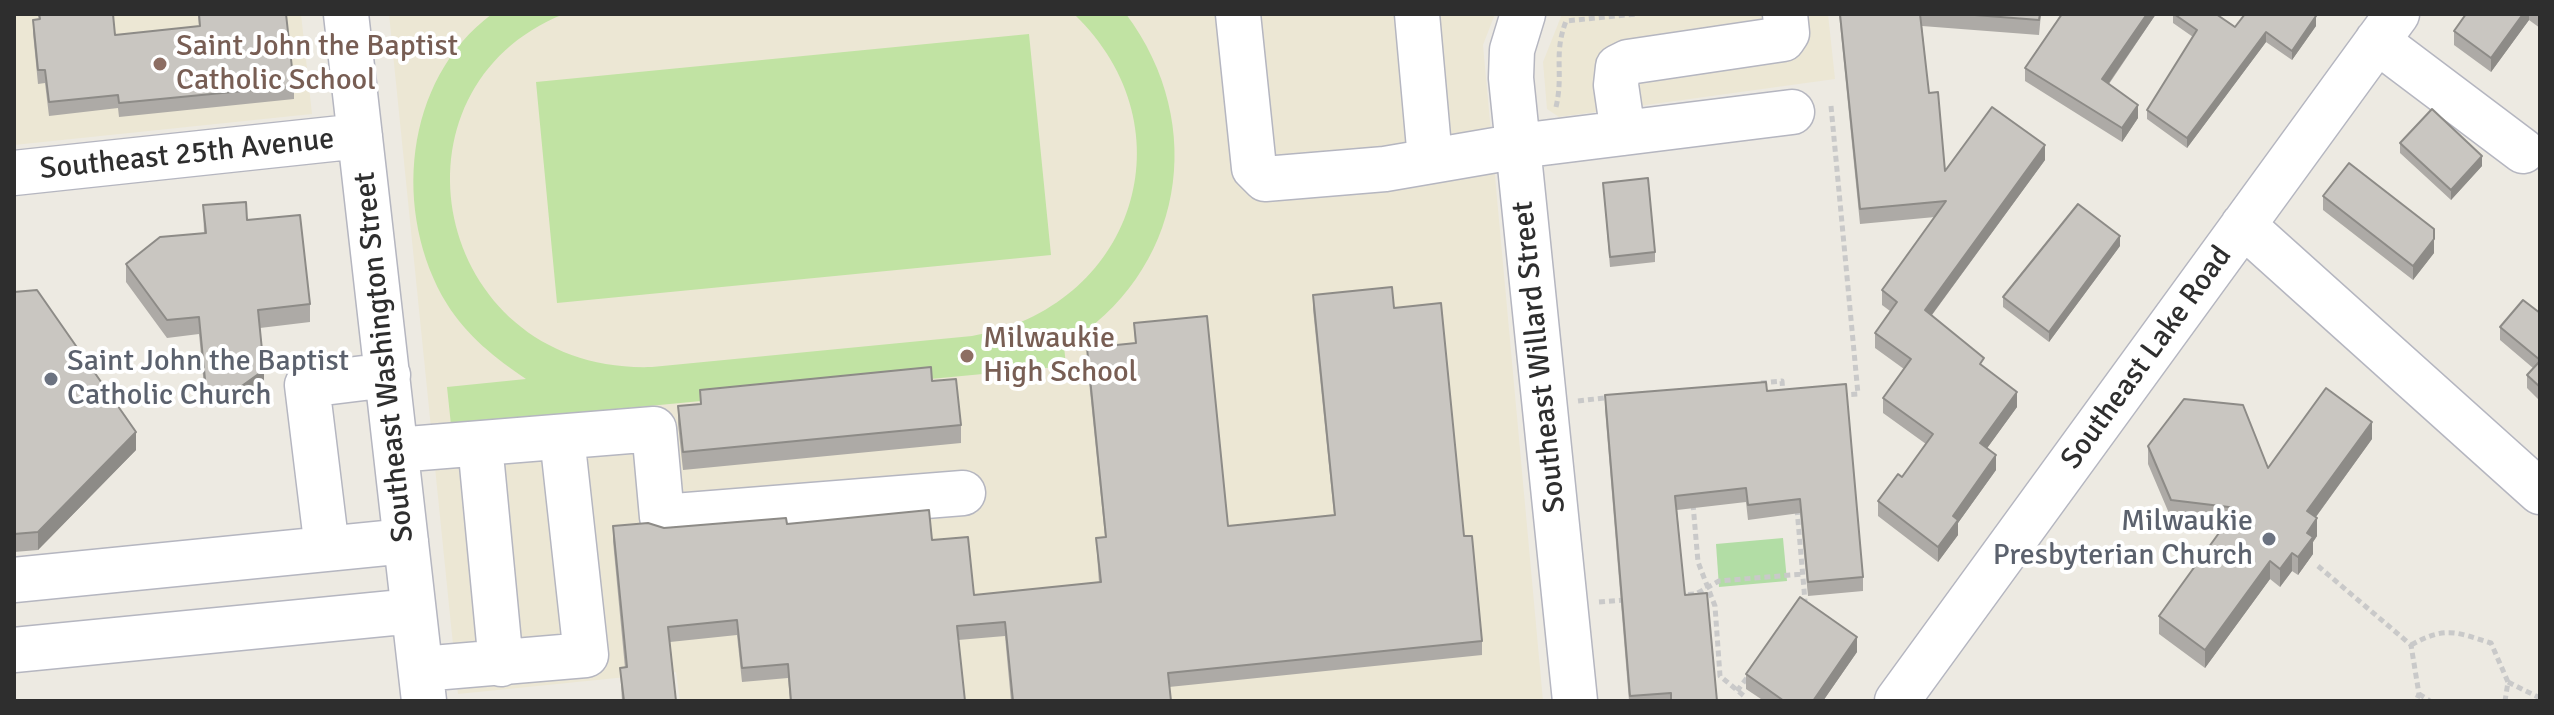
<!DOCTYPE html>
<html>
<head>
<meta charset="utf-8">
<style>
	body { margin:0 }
	#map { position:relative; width:2554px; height:715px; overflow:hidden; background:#edeae2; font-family:Signika,sans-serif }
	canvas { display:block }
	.frame { position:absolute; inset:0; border:16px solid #2e2e2e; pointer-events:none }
</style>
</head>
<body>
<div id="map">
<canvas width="2554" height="715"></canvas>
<div class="frame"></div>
</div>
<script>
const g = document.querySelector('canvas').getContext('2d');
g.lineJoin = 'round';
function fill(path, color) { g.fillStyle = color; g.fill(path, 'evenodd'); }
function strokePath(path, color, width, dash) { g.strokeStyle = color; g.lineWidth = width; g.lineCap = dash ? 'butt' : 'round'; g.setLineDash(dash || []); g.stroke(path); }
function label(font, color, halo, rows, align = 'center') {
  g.font = font + ' Signika,sans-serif'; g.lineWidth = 8; g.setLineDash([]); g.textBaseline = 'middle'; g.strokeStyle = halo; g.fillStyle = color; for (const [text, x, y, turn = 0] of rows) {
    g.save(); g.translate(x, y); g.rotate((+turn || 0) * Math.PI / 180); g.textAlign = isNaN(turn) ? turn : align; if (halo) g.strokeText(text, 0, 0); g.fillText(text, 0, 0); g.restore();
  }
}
const education = new Path2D(`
	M14,14H301L312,114L14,145Z
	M389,14H1495L1483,45L1543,701H680L676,672L458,694Z
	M1562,14H1828L1835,79L1559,117L1547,109L1543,62Z`);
const green = new Path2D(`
	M1783,538L1787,581L1719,587L1716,544Z`);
const pitch = new Path2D(`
	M492,14H564C375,89 433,374 652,367L972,336C1133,309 1194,129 1074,14H1126C1209,125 1184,273 1064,346L1066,366L451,425L447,387L526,379C495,358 467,336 447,304C392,214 403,80 492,14Z
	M1029,34L1051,255L557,303L536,82Z`);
const path = new Path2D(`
	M1831,106L1858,394L1844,395
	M1556,107C1564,73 1553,55 1566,21L1636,14
	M1761,383L1782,381L1783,394
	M1578,401L1612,397
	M1693,504L1698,562L1715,606L1720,676L1744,696V701
	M1797,509L1805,601L1801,605
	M2318,566L2411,645L2419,694L2416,701
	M1678,595L1696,594L1719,581L1803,574
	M1599,602L1624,600
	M2411,645C2445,626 2456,632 2491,643L2508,682L2505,701
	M2508,682L2540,698
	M1737,691L1750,674
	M2419,694L2430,701`);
const minor = new Path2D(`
	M346,14L424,701
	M1238,14L1254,168L1265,179L1385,169L1519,146L1792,112
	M1417,14L1430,159
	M1523,14L1512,50L1511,78L1575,701
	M2377,41L2523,151
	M1623,133L1616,85L1618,67L1628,62L1783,39L1787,33L1785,14
	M14,173L360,136
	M2243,225L2540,492
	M480,444L501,664
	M396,450L654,429L662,517L963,493
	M327,549L307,385L388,375
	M14,580L406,541
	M14,650L413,611
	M421,669L586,655L562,437
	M1897,701L2397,14`);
const wall = new Path2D(`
	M38,14H113L115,35L199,26L198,14H286L294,86V99L119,117L118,108L49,116L45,83L38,84L33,33V20L39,19Z
	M1839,14H2041L2039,35L1922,26L1929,93L1945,171L2045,160L1932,315L1984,368L2017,407L1987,448L1996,470L1958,523V535L1938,562L1878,516V501L1902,477L1926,444L1883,413V398L1904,369L1875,348V333L1890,311L1882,305V290L1935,217L1860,224Z
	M2062,14H2156L2109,84L2138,118L2122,142L2025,81V68Z
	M2173,14L2235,27L2316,26L2292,60L2266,42L2187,148L2147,119V110L2193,37L2173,23Z
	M2466,14H2540V28L2529,20L2491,72L2454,45V31Z
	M2400,143L2482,166L2451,200L2400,153Z
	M1603,183L1655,252V262L1610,267Z
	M2323,196L2434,253L2413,280L2323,210Z
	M203,205L247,220L310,304V322L260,328L264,388L239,405L206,407L199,334L167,338L126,282V264L204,233Z
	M2120,246L2049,342L2003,307V297Z
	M14,292L136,450L38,550L14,552Z
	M1313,295L1394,308L1464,536L1482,641V655L1169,687L1171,701H1011L1005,636L958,640L965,701H790L788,678L742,682L737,635L670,642L676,701H622L620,668H625L613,541V526L664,528L787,524L932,540L974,595L1099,583L1096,538L1105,537L1087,362V348L1135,343L1134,323L1228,526L1334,515L1313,309Z
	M2540,313V401L2527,388V375L2533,368L2500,340V327Z
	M932,381L961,425V443L683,470L678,424V406L700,404V390Z
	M1767,391L1863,577V591L1808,596L1800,513L1748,520L1746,502L1677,510L1685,595L1717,701H1629L1605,409V395Z
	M2372,439L2316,517L2317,536L2313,542V554L2298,575L2292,571L2280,587L2270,579L2205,668L2159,634V616L2225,524L2171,518L2148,464V446L2268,468Z
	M1857,652L1823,701H1764L1746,689V674Z`);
const shadedWall = new Path2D(`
	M2147,14H2156L2102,93V79Z
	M2523,14H2529V20L2491,72V58Z
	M2316,16V26L2292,60V51Z
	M2266,32V42L2187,148V138Z
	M2138,105V118L2122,142V128Z
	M2045,145V160L1925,324V310Z
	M2482,156V166L2451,200V190Z
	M2120,236V246L2049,342V332Z
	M2434,239V253L2413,280V266Z
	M264,370V388L239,405V388Z
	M2017,392V407L1980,458V443Z
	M2372,422V439L2307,529V511Z
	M136,432V450L38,550V532Z
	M1996,455V470L1958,523V535L1938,562V547L1953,516Z
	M2317,518V536L2313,542V554L2298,575V557L2307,533Z
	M2292,553V571L2280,587V569Z
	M2270,561V579L2205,668V650Z
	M1857,637V652L1823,701H1813Z`);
const building = new Path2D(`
	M39,14H113L115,35L200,26L199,14H286L294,86L119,103L118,95L49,102L45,70H38L33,20L40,19Z
	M1840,14H1920L1929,93L1938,92L1945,171L1992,107L2045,145L1925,310L1984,358L1980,364L2017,392L1980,443L1996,455L1953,516L1958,520L1938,547L1878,501L1898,474L1902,477L1933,434L1883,398L1911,359L1875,333L1897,302L1882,290L1946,201L1860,209Z
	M1962,14H2040L2039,20Z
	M2062,14H2147L2102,79L2138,105L2122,128L2025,68Z
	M2174,14H2216L2235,27L2245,14H2313L2316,16L2292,51L2266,32L2187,138L2147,110L2197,30Z
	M2466,14H2523L2491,58L2454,31Z
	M2432,109L2482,156L2451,190L2400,143Z
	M2349,163L2434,229V239L2413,266L2323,196Z
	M1648,178L1655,252L1610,257L1603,183Z
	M246,202L247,220L300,215L310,304L258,310L264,370L239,388L206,390L199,317L167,320L126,264L160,237L206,233L203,205Z
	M2078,204L2120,236L2049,332L2003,297Z
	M1392,287L1394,308L1441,303L1464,536H1472L1482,641L1168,673L1171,701H1013L1005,622L957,626L965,701H791L788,664L742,668L737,620L668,627L676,701H624L620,668L627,667L613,526L648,523L664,528L786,518L787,524L929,510L932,540L968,537L974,595L1101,582L1096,538L1106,537L1087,348L1136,343L1134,323L1207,316L1228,526L1335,515L1313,295Z
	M37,290L136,432L38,532L14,534V292Z
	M2523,300L2540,313V360L2500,327Z
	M2540,361V387L2527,375Z
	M931,367L932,381L956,379L961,425L683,452L678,406L701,404L700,390Z
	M1766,382L1767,391L1846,384L1863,577L1808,582L1800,499L1748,505L1746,488L1675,496L1685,595L1707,593L1717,701H1671V693L1630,696L1605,395Z
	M2326,388L2372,422L2307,511L2317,518L2307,533L2313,537L2298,557L2292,553L2280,569L2270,561L2205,650L2159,616L2237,508L2171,500L2148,446L2184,399L2243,405L2268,468Z
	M1800,597L1857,637L1813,701H1784L1746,674Z`);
const markers = [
	[160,64,8,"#8d6e63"],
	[967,356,8,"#8d6e63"],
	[51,379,8,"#6b7280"],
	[2269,539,8,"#6b7280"]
];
const educationNames = [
	["Saint John the Baptist",176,47],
	["Catholic School",176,81],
	["Milwaukie",983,339],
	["High School",983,373]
];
const streetNames = [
	["Southeast 25th Avenue",187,155,-6],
	["Southeast Washington Street",385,357,-96],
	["Southeast Willard Street",1540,357,-96],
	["Southeast Lake Road",2147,358,-54]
];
const worshipNames = [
	["Saint John the Baptist",67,362],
	["Catholic Church",67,396],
	["Milwaukie",2253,522,"right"],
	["Presbyterian Church",2253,556,"right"]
];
fill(education, '#ece7d4');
fill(green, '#b2dda5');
fill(pitch, '#c1e3a3');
strokePath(minor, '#b5b6c0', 47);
strokePath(path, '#c9c9c9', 5, [6, 4]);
strokePath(minor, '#fff', 44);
fill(wall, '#adaaa6');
fill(shadedWall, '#8d8b87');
fill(building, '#c9c6c1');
strokePath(building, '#8d8b87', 2);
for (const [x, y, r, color] of markers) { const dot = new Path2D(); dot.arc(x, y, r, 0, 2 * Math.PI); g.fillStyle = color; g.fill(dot); strokePath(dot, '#fff', 3); }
label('30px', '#785e54', '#fff', educationNames, 'left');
label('30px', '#2e2e2e', '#fff', streetNames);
label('30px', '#5b616d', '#fff', worshipNames, 'left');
</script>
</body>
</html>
